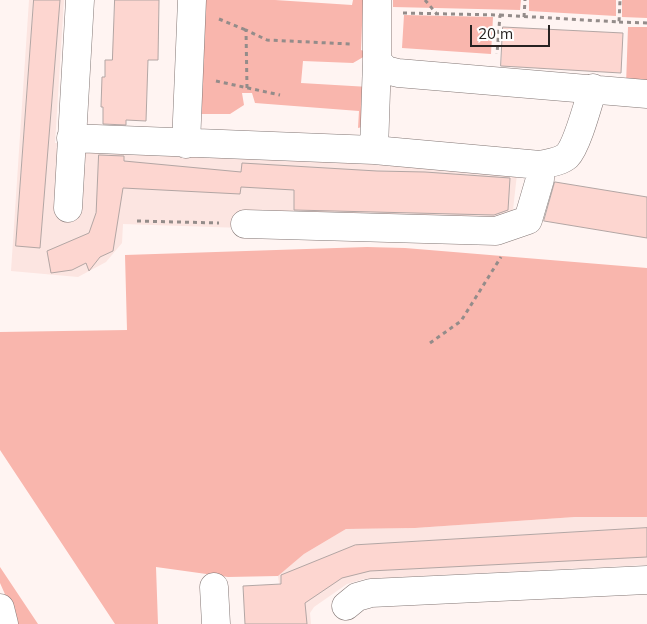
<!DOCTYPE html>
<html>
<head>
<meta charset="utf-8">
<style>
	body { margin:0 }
	#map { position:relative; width:647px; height:624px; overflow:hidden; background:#fff4f2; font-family:Mulish,sans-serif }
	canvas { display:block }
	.scale { position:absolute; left:470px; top:25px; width:80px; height:22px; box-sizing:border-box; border:2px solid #272221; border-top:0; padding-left:6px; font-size:15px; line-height:18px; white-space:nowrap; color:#272221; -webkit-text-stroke:4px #fff; paint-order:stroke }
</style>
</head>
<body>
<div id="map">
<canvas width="647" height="624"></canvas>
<div class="scale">20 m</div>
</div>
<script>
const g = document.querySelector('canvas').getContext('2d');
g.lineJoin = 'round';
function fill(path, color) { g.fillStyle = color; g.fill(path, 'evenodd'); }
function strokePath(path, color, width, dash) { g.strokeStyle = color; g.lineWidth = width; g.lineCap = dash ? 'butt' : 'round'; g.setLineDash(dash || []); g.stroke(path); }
const built = new Path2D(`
	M29,0H64L55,143L517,174L510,237L123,224L122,243L106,262L78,277L11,271Z
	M575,517H647V565L364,579L347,584L314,607L310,613L311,624H285L278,576L304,554L346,529L415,528Z`);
const green = new Path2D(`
	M200,0H275L352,5L353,0H363L361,50L366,52L365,56L353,63L303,61L301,83L369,87L366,126L358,128L359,111L255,103L252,93H242L244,105L230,114H195Z
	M393,0H521L520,10L393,7Z
	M529,0H616V16L529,11Z
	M622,0H647V18L622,17Z
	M404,15L493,17L491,54L402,48Z
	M628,27H647V87L626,85Z
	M367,247L405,248L647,268V517H575L415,528L346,529L304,554L278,576L228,577L156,567L158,624H115L0,450V332L127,330L125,255Z
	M0,567L38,624H13L8,601L0,583Z`);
const building = new Path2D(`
	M34,0H60L40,248L16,246Z
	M115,0H159L158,60H148L146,121L126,120V125L103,124V107H101L102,77H105V60H112Z
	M503,27L623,33L621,73L501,66Z
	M99,155L124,156V161L241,172L242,163L377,171L425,172L510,178L508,210L494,215L294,210V190L241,187L240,194L123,188L113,251L100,257L89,271L86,263L72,270L51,273L47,251L89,233L96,213Z
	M555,182L647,197V238L544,221Z
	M647,528V557L370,571L342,578L305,603L307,624H245L243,586L281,584V575L355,545Z`);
const path = new Path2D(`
	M425,0L436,13
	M403,13L500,15L497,54
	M500,15L619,22L620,0
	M524,17L525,0
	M219,19L246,30
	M619,22L647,23
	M216,81L280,95
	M247,88L246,30L267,40L350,44
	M137,221L219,223
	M430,343L461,321L501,257`);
const minor = new Path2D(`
	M377,0V61L386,70L398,73L647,94
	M71,138L374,150L540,165
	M186,144L192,0
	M374,150L377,61
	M68,208L80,0
	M245,224L496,231L528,220L540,179V165C548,163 560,162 567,156C577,146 588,104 593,88
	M214,587L216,624
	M346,606L357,597L371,593L647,580
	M0,608L4,624`);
fill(built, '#fce5e1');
fill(green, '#f9b6ad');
fill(building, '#fdd6d0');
strokePath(building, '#b3a6a4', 1);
strokePath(minor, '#837775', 29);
strokePath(path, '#948c8a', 3, [4, 4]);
strokePath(minor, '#fff', 28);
</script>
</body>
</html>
